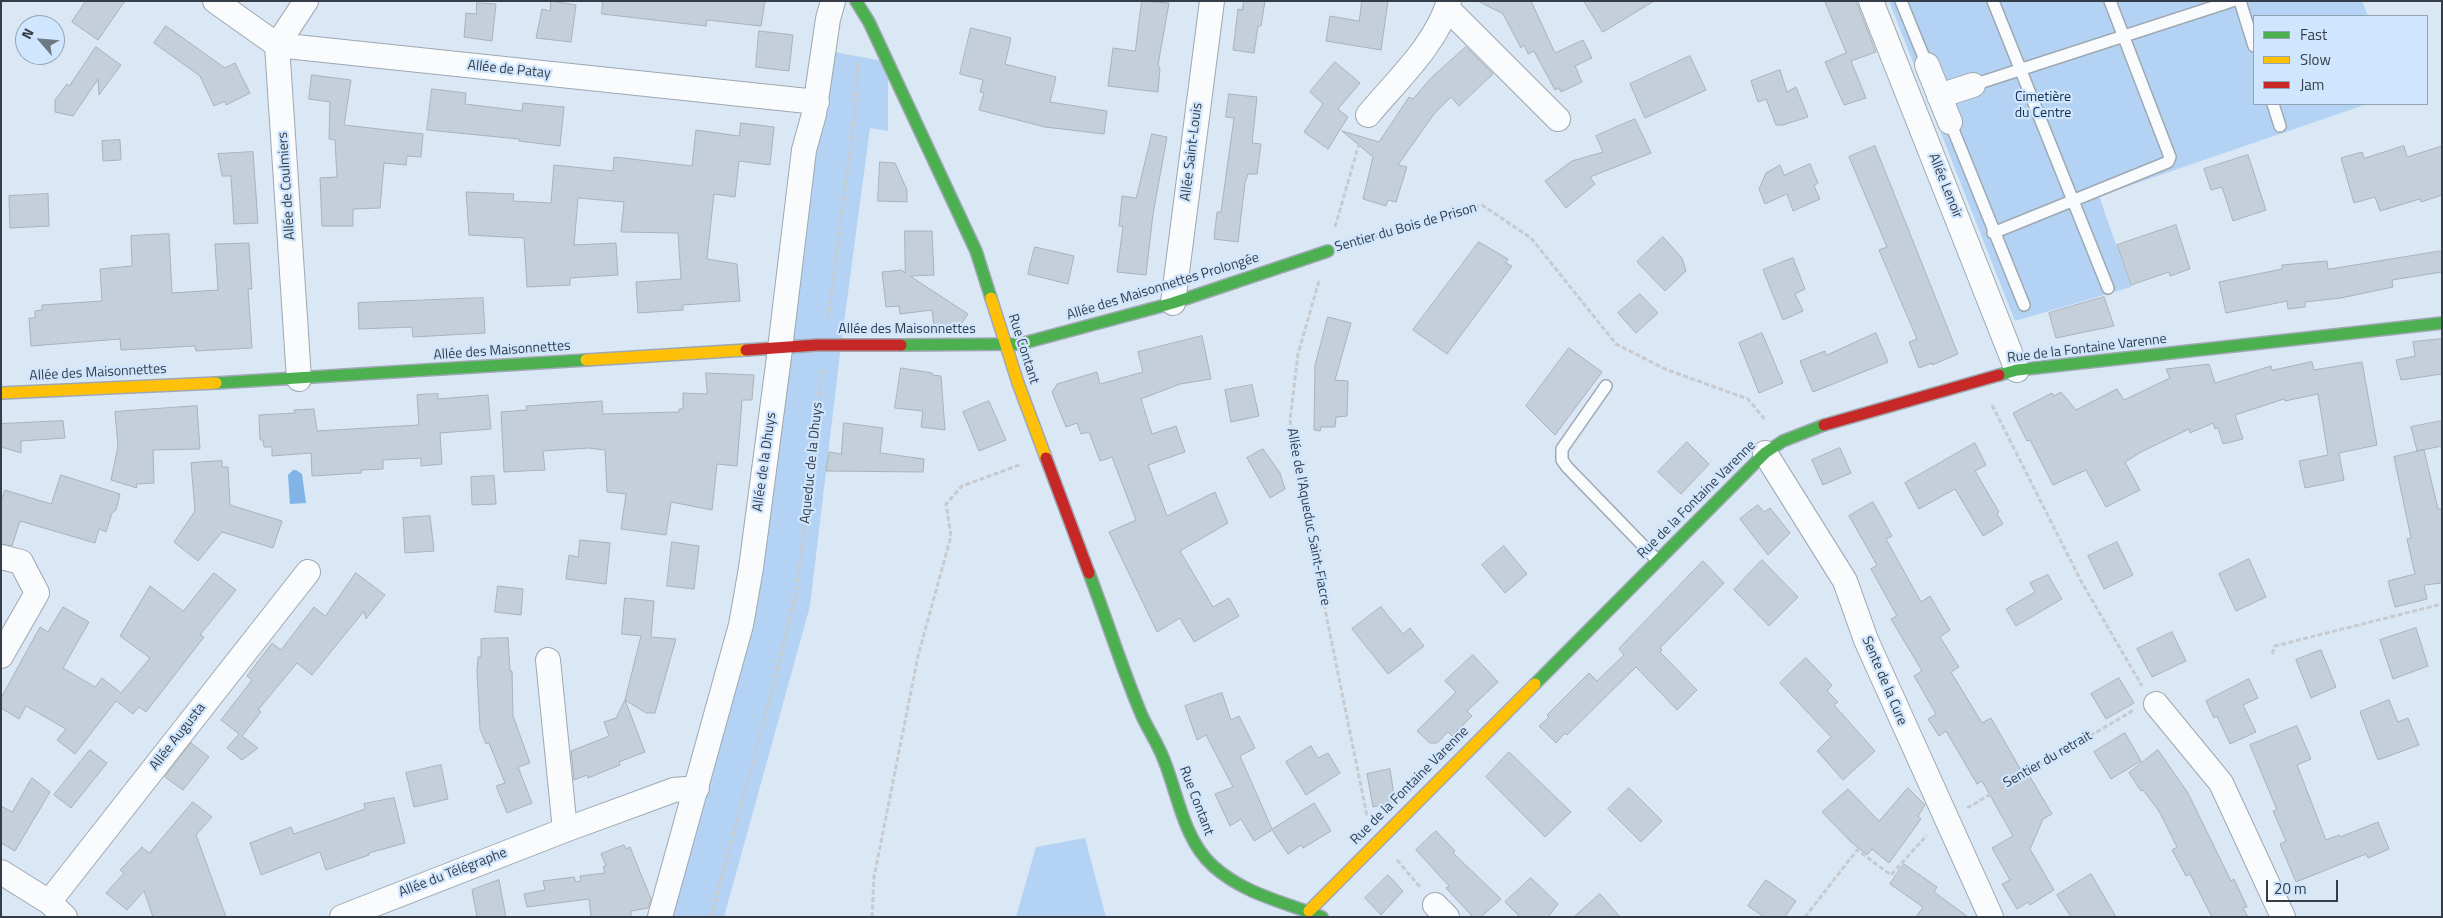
<!DOCTYPE html>
<html>
<head>
<meta charset="utf-8">
<style>
	body { margin:0 }
	#map { position:relative; width:2443px; height:918px; overflow:hidden; background:#dae7f4; font-family:"Titillium Web",sans-serif }
	canvas { display:block }
	.frame { position:absolute; inset:0; border:2px solid #353e48; pointer-events:none }
	.legend { position:absolute; left:2253px; top:15px; width:175px; height:90px; box-sizing:border-box; background:#d0e6fe; border:1px solid #92a3b5; margin:0; padding:6px 9px; list-style:none; font-size:15px; color:#353e48 }
	.legend li { display:flex; align-items:center; gap:10px; height:25px }
	.legend b { width:25px; border:1px solid #92a3b5 }
	.north { position:absolute; left:15px; top:15px; width:50px; height:50px; box-sizing:border-box; background:#d0e6fe; border:1px solid #92a3b5; border-radius:50%; rotate:297deg; font-size:14px; font-weight:700; line-height:20px; text-align:center; color:#353e48 }
	.north::after { content:''; display:block; margin:auto; width:18px; height:22px; background:#6f7984; clip-path:polygon(50% 0,100% 100%,50% 72%,0 100%) }
	.scale { position:absolute; left:2266px; top:880px; width:72px; height:22px; box-sizing:border-box; border:2px solid #353e48; border-top:0; padding-left:6px; font-size:15px; line-height:18px; white-space:nowrap; color:#353e48; -webkit-text-stroke:4px #d0e6fe; paint-order:stroke }
</style>
</head>
<body>
<div id="map">
<canvas width="2443" height="918"></canvas>
<div class="frame"></div>
<ul class="legend">
<li><b style="height:6px;background:#4caf50"></b>Fast</li>
<li><b style="height:6px;background:#ffc107"></b>Slow</li>
<li><b style="height:6px;background:#c62828"></b>Jam</li>
</ul>
<div class="north">N</div>
<div class="scale">20 m</div>
</div>
<script>
const g = document.querySelector('canvas').getContext('2d');
g.lineJoin = 'round';
function fill(path, color) { g.fillStyle = color; g.fill(path, 'evenodd'); }
function strokePath(path, color, width, dash) { g.strokeStyle = color; g.lineWidth = width; g.lineCap = dash ? 'butt' : 'round'; g.setLineDash(dash || []); g.stroke(path); }
function label(font, color, halo, rows, align = 'center') {
  g.font = font + ' "Titillium Web",sans-serif'; g.lineWidth = 4.5; g.setLineDash([]); g.textBaseline = 'middle'; g.strokeStyle = halo; g.fillStyle = color; for (const [text, x, y, turn = 0] of rows) {
    g.save(); g.translate(x, y); g.rotate((+turn || 0) * Math.PI / 180); g.textAlign = isNaN(turn) ? turn : align; if (halo) g.strokeText(text, 0, 0); g.fillText(text, 0, 0); g.restore();
  }
}
const green = new Path2D(`
	M1889,1H2362L2368,16H2254V104H2367L2099,196L2131,287L2015,321Z
	M824,50L888,62V131L870,128L841,345L810,606L724,917H660L741,625Z
	M1085,838L1106,917H1016L1036,847Z`);
const water = new Path2D(`
	M293,470H296L302,474L306,503L290,504L288,475Z`);
const building = new Path2D(`
	M86,1H125L98,40L72,22Z
	M551,1L576,5L571,42L536,38L542,9L550,11Z
	M603,1H765L761,26L707,20L706,26L602,14Z
	M1142,1L1169,3L1158,65L1160,68L1158,92L1108,86L1113,48L1135,51Z
	M1244,1H1265L1261,26H1258L1254,53L1233,50L1238,9L1242,10Z
	M1362,1H1388L1381,50L1326,41L1330,16L1359,21Z
	M1478,1H1531L1555,53L1583,40L1592,58L1575,66L1582,82L1561,92L1559,88L1555,90L1534,51L1528,54L1524,45L1521,48L1503,14Z
	M1584,1H1654L1603,32Z
	M1825,1H1856L1876,52L1851,61L1866,98L1844,105L1825,62L1846,53Z
	M477,3L496,4L492,41L464,37L466,13L476,14Z
	M166,26L225,68L235,63L250,93L226,105L225,101L214,106L200,76L154,43Z
	M971,28L1011,38L1005,64L1056,77L1050,102L1107,111L1104,134L1045,127L979,110L984,93L980,92L983,80L960,74Z
	M759,31L793,35L789,71L756,67Z
	M96,47L121,65L99,95L98,79L73,116L55,112V100L67,84L69,86Z
	M1466,47L1493,74L1459,106L1451,97L1434,114L1398,165L1407,167L1396,202L1388,200L1386,206L1363,199L1373,157L1342,131L1379,142L1409,97L1413,99L1431,78Z
	M1690,56L1706,90L1645,118L1630,84Z
	M1335,62L1360,83L1338,109L1348,117L1328,149L1304,132L1323,104L1310,92Z
	M1780,70L1787,92L1796,87L1808,117L1783,125H1776L1766,99L1758,102L1751,81Z
	M312,75L351,80L344,125L423,134L421,157L407,156L406,165L384,163L380,208L353,209V226H322L320,178L337,177L335,140L329,139L330,102L309,99Z
	M432,89L466,93L465,104L522,111L523,103L564,107L560,146L519,141V139L427,130Z
	M1229,94L1257,97L1252,143L1261,144L1257,174H1248L1245,183L1238,242L1214,239L1217,212H1221L1234,118L1226,117Z
	M1635,119L1651,153L1590,177L1595,184L1566,208L1545,181L1572,161L1603,152L1596,136Z
	M741,123L774,127L770,165L739,161L735,197L714,194L707,259L737,264L740,301L683,305V310L638,313L636,282L681,279L678,233L621,232L624,202L578,198L574,245L616,243L618,275L570,278V285L527,287L524,238L469,235L466,192L514,194L513,201L551,203L554,165L613,171L614,157L692,166L696,130L739,136Z
	M1152,134L1167,137L1153,214L1146,275L1117,272L1123,226H1119L1122,196L1136,198Z
	M120,140L121,160L103,161L102,141Z
	M1875,146L1958,354L1932,365V363L1919,368L1909,342L1917,339L1879,250L1887,247L1849,157Z
	M2404,146L2407,157L2442,146V195L2421,202L2420,199L2380,211L2375,197L2354,203L2341,158L2362,152L2364,158Z
	M253,152L258,223L234,224L231,176H222L218,154Z
	M2248,155L2266,210L2233,221L2222,187L2211,190L2204,169Z
	M880,162L895,163L907,190V202L878,201Z
	M1810,164L1818,183L1814,186L1820,199L1793,211L1787,194L1765,204L1759,189L1766,173L1780,165L1784,175Z
	M48,194L49,226L10,228L9,196Z
	M2176,225L2190,269L2170,276L2169,272L2131,285L2117,245Z
	M905,231H932L934,275L910,276L968,314L959,327H934L932,310L900,314L899,306L886,307L882,272L902,270L905,273Z
	M169,234L172,293L218,290L215,244L249,243L252,289H248L252,348L196,351L195,346L121,350L120,339L31,346L29,318H35V311L42,310V305L102,301L100,269L132,266L131,236Z
	M1663,237L1682,258L1686,271L1665,291L1637,262Z
	M1479,242L1508,259L1506,263L1512,266L1447,354L1413,330Z
	M1035,247L1074,256L1068,284L1028,274Z
	M2442,251V272L2392,280L2393,287L2341,298L2305,302V307L2288,309L2287,301L2226,313L2219,282L2282,269V265L2327,261L2328,269Z
	M1793,258L1805,289L1795,294L1803,311L1783,320L1763,270Z
	M1640,294L1658,313L1636,333L1618,313Z
	M2104,297L2114,326L2056,338L2049,313Z
	M483,298L485,333L413,337L412,327L359,329L358,303Z
	M1328,317L1351,323L1335,380L1348,381L1347,416L1336,417L1335,427H1321L1320,431L1314,430L1315,366Z
	M1762,333L1783,383L1759,393L1739,343Z
	M1876,333L1888,362L1813,392L1800,361L1825,351L1826,355Z
	M1202,336L1211,379L1180,384L1141,399L1152,434L1176,426L1185,452L1148,465L1167,516L1215,492L1228,523L1180,551L1213,607L1229,598L1239,616L1194,642L1180,618L1157,632L1109,532L1136,520L1112,457L1100,461L1089,432L1081,434L1077,423L1066,427L1052,392L1057,384L1097,372L1100,384L1143,372L1138,352Z
	M2442,339V374L2401,380L2396,360L2415,356L2413,342Z
	M1569,348L1602,372L1555,435L1526,406Z
	M2312,362L2314,370L2362,362L2377,445L2339,453L2344,480L2305,488L2299,461L2328,455L2318,394L2285,401L2284,399L2235,415L2243,439L2223,444L2218,428L2215,429L2213,423L2190,433L2189,429L2143,451L2125,462L2140,490L2106,507L2086,470L2053,485L2030,440L2027,441L2013,413L2052,393L2054,396L2061,392L2076,410L2117,389L2124,400L2170,378L2166,369L2209,364L2215,383L2271,366L2272,370Z
	M901,368L932,373V375L941,376L945,430L921,427L923,411L895,408Z
	M706,373L754,375L752,400H742L737,466L717,464L712,510L671,502L666,535L621,529L626,494L607,492L605,450L588,448L543,451L545,470L504,472L501,412L527,410L526,406L602,401L603,414L679,412V409H683V393L707,394Z
	M1252,385L1259,416L1231,422L1225,390Z
	M438,394V399L488,395L491,429L440,433L442,464L421,466V458L383,460V469L361,470V473L312,476L311,453L272,456V447H264L263,440H260L259,415L295,413L294,410L314,409L317,431L419,425L417,395Z
	M989,401L1006,440L979,451L963,412Z
	M197,406L200,449L153,450L154,483L136,484L137,488L111,480L118,446L115,412Z
	M63,421L65,438L21,441V453L1,447V424Z
	M2442,421V446L2417,451L2411,427Z
	M844,423L883,428L880,453L924,459L923,472L826,471L829,452L841,454Z
	M1687,442L1709,464L1681,494L1658,472Z
	M1975,443L1986,465L1975,471L1999,512L1997,514L2003,524L1983,536L1955,489L1919,509L1905,483Z
	M1840,448L1851,473L1823,485L1812,460Z
	M1263,449L1280,473L1285,489L1270,498L1247,458Z
	M2424,450L2438,509H2442V583L2424,585L2427,599L2395,607L2388,581L2415,574L2407,539L2411,538L2394,457Z
	M222,461V467H228L230,505L282,521L273,548L222,532L198,561L174,542L195,511L191,463Z
	M61,475L120,494L116,510L112,513L106,532L99,529L95,543L20,521L12,546L1,544V500L5,490L51,504Z
	M494,476L496,504L472,505L471,477Z
	M1873,502L1892,536L1886,539L1921,602L1930,596L1950,630L1940,637L1959,667L1951,672L1982,723L1991,718L2025,777L2029,775L2052,814L2043,819L2030,849L2054,890L2030,905L2028,902L2017,909L2002,884L2010,880L1992,848L2013,836L1982,781L1977,784L1946,731L1939,736L1928,719L1936,714L1914,676L1922,671L1891,619L1897,616L1871,569L1877,565L1849,516Z
	M1758,505L1764,512L1770,508L1790,533L1768,555L1740,519Z
	M430,516L434,551L405,553L403,518Z
	M580,540L610,543L606,584L566,579L569,555L578,557Z
	M672,542L699,546L694,589L667,586Z
	M2117,542L2133,575L2104,589L2088,556Z
	M1504,546L1527,574L1505,593L1482,565Z
	M2249,559L2266,597L2236,611L2219,574Z
	M1762,560L1798,597L1769,626L1734,590Z
	M1703,561L1724,583L1660,648L1662,650L1660,652L1697,690L1677,710L1636,667L1567,735L1565,733L1556,743L1539,726L1549,717L1547,715L1589,673L1597,681L1624,655L1619,649Z
	M214,573L236,590L200,635L204,637L146,712L139,707L133,714L116,701L75,754L57,740L66,729L26,706L19,719L1,708V698L40,627L48,632L63,607L89,622L63,668L95,687L102,678L121,693L150,658L120,636L150,586L183,611Z
	M356,573L385,595L366,619L364,611L312,675L297,663L258,710L261,712L242,736L258,748L242,760L227,748L239,734L221,720L252,680L247,676L272,643L281,650L314,607L325,616Z
	M2048,575L2062,599L2016,626L2006,609L2035,592L2030,583Z
	M498,586L523,589L521,615L495,612Z
	M625,598L654,601L651,637L676,639L655,713H646L625,700L645,752L619,762L620,765L588,778L587,775L574,780L571,751L609,736L604,722L616,718L625,700L641,636L622,634Z
	M1381,607L1403,634L1410,628L1424,646L1388,674L1352,629Z
	M2416,628L2428,666L2393,679L2380,640Z
	M2172,632L2186,661L2152,677L2137,649Z
	M508,638L510,671H512L513,716L530,763L518,767L532,803L507,813L496,786L505,783L489,743L486,744L480,729L477,672L478,657H481V639Z
	M2321,650L2336,687L2311,698L2296,660Z
	M1473,655L1498,682L1467,711L1472,716L1452,736L1448,732L1437,743H1430L1417,731L1456,692L1445,681Z
	M1806,658L1832,685L1827,691L1838,702L1834,705L1875,751L1843,780L1817,751L1831,737L1780,683Z
	M2119,678L2134,703L2106,719L2091,694Z
	M2249,679L2258,698L2243,705L2256,732L2230,744L2217,716L2214,718L2206,701Z
	M1222,693L1231,720L1239,716L1255,748L1240,756L1272,829L1314,803L1331,831L1303,848L1301,845L1288,854L1272,830L1254,841L1241,819L1230,826L1215,794L1233,787L1206,735L1197,740L1185,706Z
	M2389,700L2398,722L2408,718L2419,745L2378,760L2360,712Z
	M2297,726L2311,759L2297,765L2326,840L2339,835L2340,837L2378,822L2389,849L2368,858L2366,854L2296,882L2280,844L2286,841L2273,811L2277,810L2250,745Z
	M2125,733L2141,761L2111,779L2094,752Z
	M191,743L209,757L183,790L165,777Z
	M1311,746L1318,758L1328,753L1340,773L1306,795L1286,762Z
	M90,750L107,763L71,808L54,795Z
	M2158,750L2188,793L2231,881L2234,879L2247,907L2243,908L2248,917H2212L2190,874L2186,876L2172,850L2177,847L2159,811L2143,790L2141,791L2129,773Z
	M1509,752L1571,812L1545,837L1486,777Z
	M441,765L448,799L414,807L406,773Z
	M1390,769L1395,802L1373,807L1367,774Z
	M32,778L50,792L15,851L1,843V806L12,812Z
	M1629,788L1662,821L1641,842L1608,809Z
	M1908,788L1925,805L1918,816L1921,819L1889,863L1872,849L1867,855L1851,842L1822,812L1848,789L1879,821Z
	M394,798L405,843L369,853V855L326,870L320,852L261,875L250,843L291,827L294,834L365,809L364,804Z
	M193,802L212,817L196,835L226,917H153L144,891L127,910L106,893L124,873L120,870L142,847L149,853Z
	M1436,831L1455,851L1453,853L1501,899L1481,917H1473L1446,888L1449,886L1416,850Z
	M624,845L626,849L630,847L651,899L648,908L631,911V917H591L589,899L527,907L524,894L545,890L543,881L574,877L576,882L581,881L580,876L605,873L603,867L606,866L601,854Z
	M1904,864L1937,887L1934,892L1968,917H1916L1923,907L1890,884Z
	M2091,874L2116,917H2071L2057,895Z
	M1388,875L1403,891L1381,915L1365,898Z
	M1531,878L1558,904L1548,917H1520L1505,902Z
	M499,880L506,917H477L472,890Z
	M1766,880L1796,901L1785,917H1764L1748,906Z
	M1600,894L1620,917H1574Z`);
const path = new Path2D(`
	M1335,227L1361,137
	M1352,244L1482,205L1531,238L1616,344L1665,369L1748,399L1766,421
	M1319,281L1298,354L1290,420L1300,486L1367,816
	M828,319L854,120L858,62
	M1992,405L2081,581L2142,686
	M2272,654L2275,646L2442,604
	M1967,808L2134,710
	M1397,860L1420,887
	M711,917L776,675L797,588L822,370
	M872,917L874,877L918,656L951,536L946,504L962,486L1022,464
	M1805,917L1857,850L1891,875L1927,835`);
const lane = new Path2D(`
	M1901,1L1927,65
	M1993,1L2108,288
	M2240,1L2254,46
	M1973,85L2232,1
	M2273,104L2280,126
	M1950,122L2024,305
	M1993,233L2168,162L2170,157L2110,1
	M1606,386L1562,449V460L1567,467L1658,561`);
const street = new Path2D(`
	M215,1L277,45L817,102
	M1871,1L2017,370
	M1447,8L1558,119
	M1927,65L1950,122
	M1939,96L1973,85
	M1368,115C1397,80 1436,45 1449,1
	M1173,303L1212,1
	M299,379L277,45L306,1
	M1765,453L1845,581L1866,640L1991,917
	M1,557L21,562L37,593L1,656
	M548,660L565,830
	M2156,704L2221,783L2283,917
	M1,872L49,902L65,917
	M49,902L308,572
	M1435,905L1447,917
	M342,917L565,830L674,790L697,788
	M660,917L741,625L751,568L779,357L804,150L814,114L828,19L833,1`);
const fast = new Path2D(`
	M856,1L869,22L976,251L991,298
	M901,345L1020,344L1173,303L1328,251
	M1999,375L2017,370L2442,323
	M216,383L586,360
	M1089,573C1107,620 1122,669 1142,716C1149,731 1158,744 1164,760C1178,795 1184,840 1213,866C1244,894 1284,902 1322,917
	M1535,684L1765,453L1783,441L1824,425`);
const slow = new Path2D(`
	M991,298L1018,383L1046,458
	M586,360L746,350
	M1,393L216,383
	M1309,911L1535,684`);
const jam = new Path2D(`
	M746,350L817,345H901
	M1824,425L1999,375
	M1046,458L1089,573`);
const streetNames = [
	["Allée de Patay",509,70,6],
	["Allée Saint-Louis",1192,152,-83],
	["Allée de Coulmiers",287,186,-94],
	["Allée Lenoir",1945,186,68],
	["Sentier du Bois de Prison",1406,228,-16],
	["Allée des Maisonnettes Prolongée",1163,287,-17],
	["Allée des Maisonnettes",907,330],
	["Rue Contant",1023,349,72],
	["Rue de la Fontaine Varenne",2087,349,-7],
	["Allée des Maisonnettes",502,351,-4],
	["Allée des Maisonnettes",98,373,-3],
	["Allée de la Dhuys",765,462,-82],
	["Aqueduc de la Dhuys",812,463,-84],
	["Rue de la Fontaine Varenne",1697,500,-45],
	["Allée de l'Aqueduc Saint-Fiacre",1308,517,79],
	["Sente de la Cure",1884,681,67],
	["Allée Augusta",178,737,-52],
	["Sentier du retrait",2048,760,-30],
	["Rue de la Fontaine Varenne",1410,786,-45],
	["Rue Contant",1196,801,69],
	["Allée du Télégraphe",453,873,-21]
];
const parkNames = [
	["Cimetière",2043,98],
	["du Centre",2043,114]
];
fill(green, '#b4d3f4');
fill(water, '#81b3e7');
fill(building, '#c5cfd9');
strokePath(building, '#a8b2bb', 1);
strokePath(lane, '#9ea8b2', 14);
strokePath(street, '#9ea8b2', 26);
strokePath(fast, '#9ea8b2', 14);
strokePath(slow, '#9ea8b2', 14);
strokePath(jam, '#9ea8b2', 14);
strokePath(path, '#c7cbcf', 3, [5, 2.5]);
strokePath(lane, '#f9fbfd', 11);
strokePath(street, '#f9fbfd', 24);
strokePath(fast, '#4caf50', 11);
strokePath(slow, '#ffc107', 11);
strokePath(jam, '#c62828', 11);
label('14px', '#353e48', '#d0e6fe', streetNames);
label('14px', '#142f4b', '#d0e6fe', parkNames);
</script>
</body>
</html>
